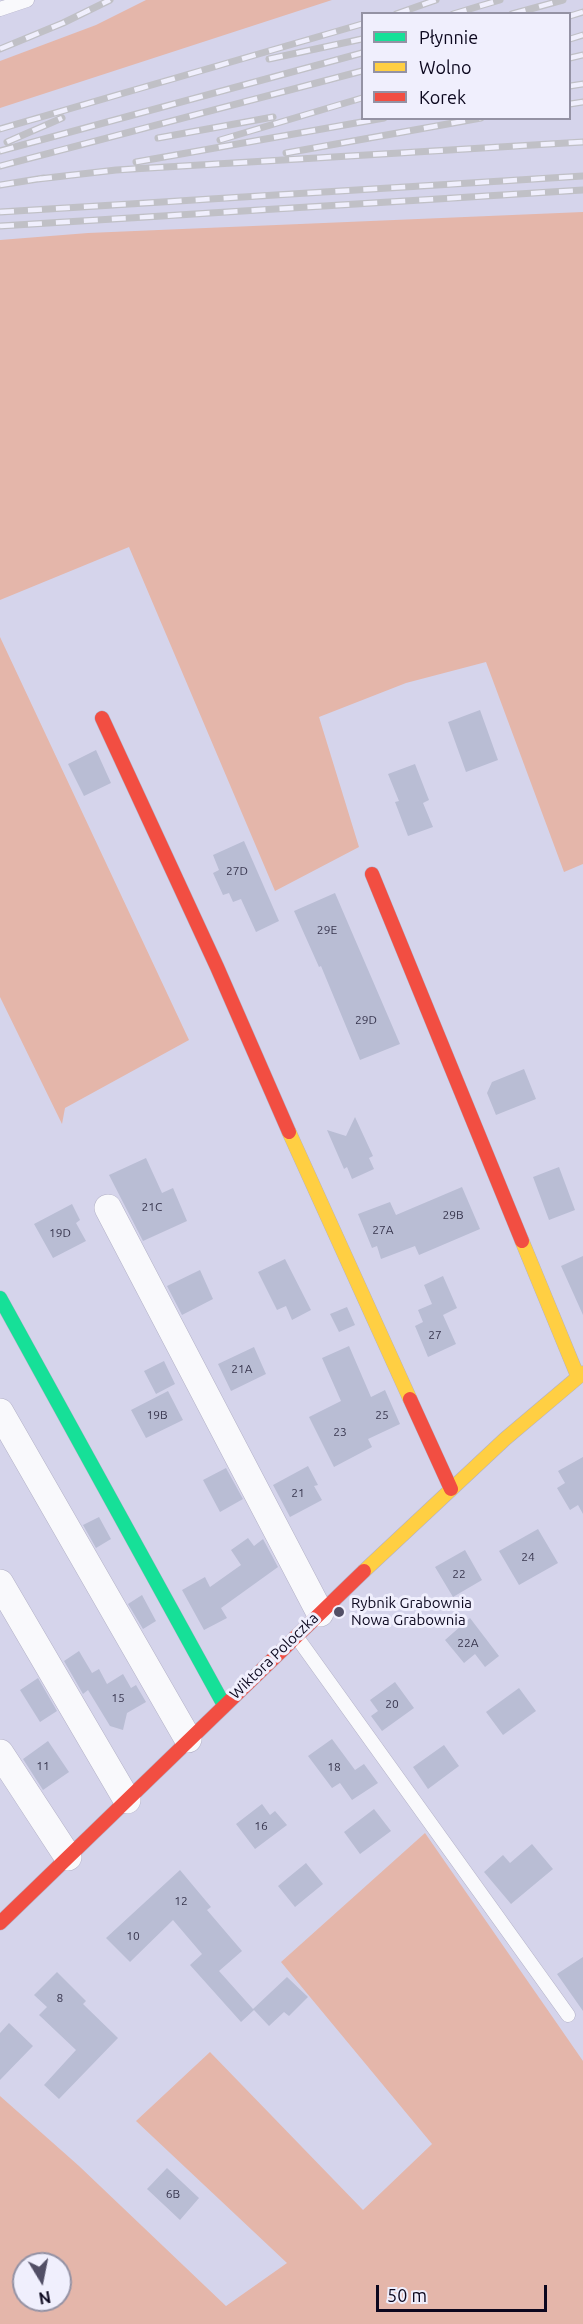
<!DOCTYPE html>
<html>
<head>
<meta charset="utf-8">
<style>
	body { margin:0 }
	#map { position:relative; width:583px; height:2324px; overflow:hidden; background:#d5d4eb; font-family:Ubuntu,sans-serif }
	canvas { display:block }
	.legend { position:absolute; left:361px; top:12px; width:210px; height:108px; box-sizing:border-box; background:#f0effd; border:2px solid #9492a4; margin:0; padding:8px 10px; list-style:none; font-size:18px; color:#0b071e }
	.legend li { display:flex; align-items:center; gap:12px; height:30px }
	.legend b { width:30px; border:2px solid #9492a4 }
	.north { position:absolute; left:12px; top:2252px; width:60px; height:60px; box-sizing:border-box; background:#f0effd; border:2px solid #9492a4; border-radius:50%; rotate:170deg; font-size:16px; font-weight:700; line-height:24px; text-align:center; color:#0b071e }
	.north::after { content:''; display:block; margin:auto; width:21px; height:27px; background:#524f66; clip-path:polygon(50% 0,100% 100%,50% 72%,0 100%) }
	.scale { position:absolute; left:376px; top:2285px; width:171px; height:27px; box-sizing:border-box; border:3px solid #0b071e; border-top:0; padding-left:8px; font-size:18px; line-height:21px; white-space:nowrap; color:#0b071e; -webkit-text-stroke:4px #f0effd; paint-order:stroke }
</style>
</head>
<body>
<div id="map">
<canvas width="583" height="2324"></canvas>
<ul class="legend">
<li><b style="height:8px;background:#16e098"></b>Płynnie</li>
<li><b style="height:8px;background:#ffcf43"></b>Wolno</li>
<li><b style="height:8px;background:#f24e42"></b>Korek</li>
</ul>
<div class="north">N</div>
<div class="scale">50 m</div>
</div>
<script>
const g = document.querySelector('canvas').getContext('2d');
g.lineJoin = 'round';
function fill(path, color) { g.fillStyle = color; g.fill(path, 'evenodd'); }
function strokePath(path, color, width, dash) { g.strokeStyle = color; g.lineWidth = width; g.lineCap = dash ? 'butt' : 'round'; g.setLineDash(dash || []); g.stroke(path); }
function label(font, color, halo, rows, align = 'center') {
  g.font = font + ' Ubuntu,sans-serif'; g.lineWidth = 6; g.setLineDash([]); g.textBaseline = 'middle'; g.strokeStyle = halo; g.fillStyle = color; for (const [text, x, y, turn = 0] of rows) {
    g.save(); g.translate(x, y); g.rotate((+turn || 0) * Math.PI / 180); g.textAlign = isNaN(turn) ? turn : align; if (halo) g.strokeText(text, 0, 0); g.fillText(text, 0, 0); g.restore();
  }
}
const green = new Path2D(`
	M146,0H332L0,108V61L96,25Z
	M583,212V864L564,872L486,662L406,683L319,717L359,847L275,891L129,547L0,600V240L88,233Z
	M0,637L189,1040L65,1108L62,1124L0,997Z
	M425,1833L583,2061V2324H0V2096L79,2166L226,2306L287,2263L136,2121L210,2052L363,2210L432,2144L281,1962ZM24,2264H60V2300H24Z`);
const building = new Path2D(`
	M480,710L498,760L466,772L448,722Z
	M96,750L111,783L84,796L68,764Z
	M415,764L429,800L423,803L433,827L408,836L395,802L399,801L388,774Z
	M244,841L279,921L256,932L241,899L233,902L229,893L223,895L213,873L219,870L213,855Z
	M335,893L400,1044L360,1060L321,966L319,967L294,911Z
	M524,1069L536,1099L496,1115L487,1093L492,1082Z
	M355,1117L373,1156L369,1158L374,1169L352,1179L347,1167L344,1169L327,1130L346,1136Z
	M146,1158L162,1193L173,1188L187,1221L143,1241L109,1175Z
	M559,1167L575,1210L549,1220L533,1177Z
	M462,1187L480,1229L419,1255L415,1246L381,1259L377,1246L372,1248L358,1214L390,1202L396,1215Z
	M72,1204L80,1220L76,1223L86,1241L53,1258L34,1224Z
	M583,1256V1315L561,1266Z
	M285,1259L311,1310L292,1320L286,1306L277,1310L258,1272Z
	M200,1270L213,1299L182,1315L167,1286Z
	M443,1276L457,1308L443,1315L456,1344L428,1357L415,1326L423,1322L418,1310L432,1304L424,1285Z
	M347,1307L355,1325L339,1332L330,1314Z
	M349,1346L371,1397L385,1390L400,1424L368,1439L372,1447L334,1467L309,1417L341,1401L322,1358Z
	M254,1347L266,1374L231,1391L218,1364Z
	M164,1361L175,1384L156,1394L144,1371Z
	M168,1391L183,1420L146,1438L131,1410Z
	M583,1457V1514L578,1505L570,1510L557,1488L565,1483L558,1471Z
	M308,1466L318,1485L314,1486L322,1500L290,1517L273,1485Z
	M226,1468L243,1499L220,1512L203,1480Z
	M99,1517L111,1539L96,1548L83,1525Z
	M538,1529L558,1563L519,1585L499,1551Z
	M248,1538L254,1546L263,1539L278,1567L221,1608L227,1618L204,1630L182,1590L205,1577L210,1587L241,1565L231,1550Z
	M465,1550L482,1580L453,1597L435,1567Z
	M142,1595L156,1621L143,1629L128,1604Z
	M470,1618L499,1656L485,1667L475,1654L464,1663L445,1640Z
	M79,1651L92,1673L99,1669L107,1684L123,1674L131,1688L136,1685L146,1702L127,1713L123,1730L110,1726L88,1690L83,1694L64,1661Z
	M38,1678L57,1711L40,1722L20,1690Z
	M395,1682L414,1708L382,1731L371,1716L378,1711L370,1700Z
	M519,1688L536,1711L503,1735L486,1712Z
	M332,1739L355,1770L364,1764L378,1783L352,1800L340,1783L332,1788L308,1756Z
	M48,1741L69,1772L43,1790L23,1759Z
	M444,1745L459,1766L428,1789L413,1767Z
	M262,1804L270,1815L275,1811L287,1825L255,1849L236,1824Z
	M374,1809L391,1831L360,1854L344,1832Z
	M532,1844L553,1869L511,1904L484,1872L503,1855L510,1863Z
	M306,1863L323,1884L295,1907L278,1886Z
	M180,1870L211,1907L207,1910L242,1951L219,1971L253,2009L287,1977L308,1997L289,2016L284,2012L269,2026L254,2010L241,2022L190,1965L202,1954L173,1920L130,1962L106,1938Z
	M583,1957V2011L557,1974Z
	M57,1972L86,2001L83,2004L118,2038L59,2099L44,2085L76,2050L39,2015L47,2007L34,1995Z
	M9,2023L33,2046L0,2080V2033Z
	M167,2168L199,2198L180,2220L147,2189Z`);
const lane = new Path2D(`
	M0,9L27,0
	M296,1636L568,2015`);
const street = new Path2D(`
	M108,1208L320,1613
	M0,1412L188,1739
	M0,1583L127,1800
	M0,1753L68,1857`);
const fast = new Path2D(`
	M0,1298L224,1705`);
const slow = new Path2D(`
	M289,1132L410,1399
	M522,1241L578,1377
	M364,1571L505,1439L583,1373`);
const jam = new Path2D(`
	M102,718L217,967L289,1132
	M372,874L522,1241
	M410,1399L451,1489
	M0,1923L364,1571`);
const rail = new Path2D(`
	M396,14L436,0
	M453,14L500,0
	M512,14L563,0
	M570,16L583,12
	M570,39L583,35
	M0,49L63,23L110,0
	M570,58L583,55
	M269,59L362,39
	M570,86L583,84
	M570,104L583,102
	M0,129L362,24
	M158,138L273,117
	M220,140L362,98
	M7,142L62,118
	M0,151L362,53
	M286,153L481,118
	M136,162L384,118
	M0,166L362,71
	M38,179L116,170L583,142
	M0,185L44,178
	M0,212L583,176
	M0,226L583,190`);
const markers = [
	[339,1612,6,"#524f66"]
];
const numberNames = [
	["27D",237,871],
	["29E",327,930],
	["29D",366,1020],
	["21C",152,1207],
	["29B",453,1215],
	["27A",383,1230],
	["19D",60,1233],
	["27",435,1335],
	["21A",242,1369],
	["19B",157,1415],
	["25",382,1415],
	["23",340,1432],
	["21",298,1493],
	["24",528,1557],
	["22",459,1574],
	["22A",468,1643],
	["15",118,1698],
	["20",392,1704],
	["11",43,1766],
	["18",334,1767],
	["16",261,1826],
	["12",181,1901],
	["10",133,1936],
	["8",60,1998],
	["6B",173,2194]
];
const poiNames = [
	["Rybnik Grabownia",351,1603],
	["Nowa Grabownia",351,1620]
];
const streetNames = [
	["Wiktora Poloczka",274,1656,-44]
];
fill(green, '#e4b6aa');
fill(building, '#b9bdd4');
strokePath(lane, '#b2b0c6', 15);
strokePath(street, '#b2b0c6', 28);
strokePath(fast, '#b2b0c6', 15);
strokePath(slow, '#b2b0c6', 15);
strokePath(jam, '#b2b0c6', 15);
strokePath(lane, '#f9f9fc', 14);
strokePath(street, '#f9f9fc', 27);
strokePath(fast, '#16e098', 14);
strokePath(slow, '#ffcf43', 14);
strokePath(jam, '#f24e42', 14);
strokePath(rail, '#c0c0c6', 7);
strokePath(rail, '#f0effd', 4.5, [14]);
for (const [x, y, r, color] of markers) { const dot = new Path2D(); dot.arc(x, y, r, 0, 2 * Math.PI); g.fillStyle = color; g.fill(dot); strokePath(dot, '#f0effd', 2); }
label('12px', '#38364e', null, numberNames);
label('15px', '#0b071e', '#f0effd', poiNames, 'left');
label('15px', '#0b071e', '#f0effd', streetNames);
</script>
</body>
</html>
